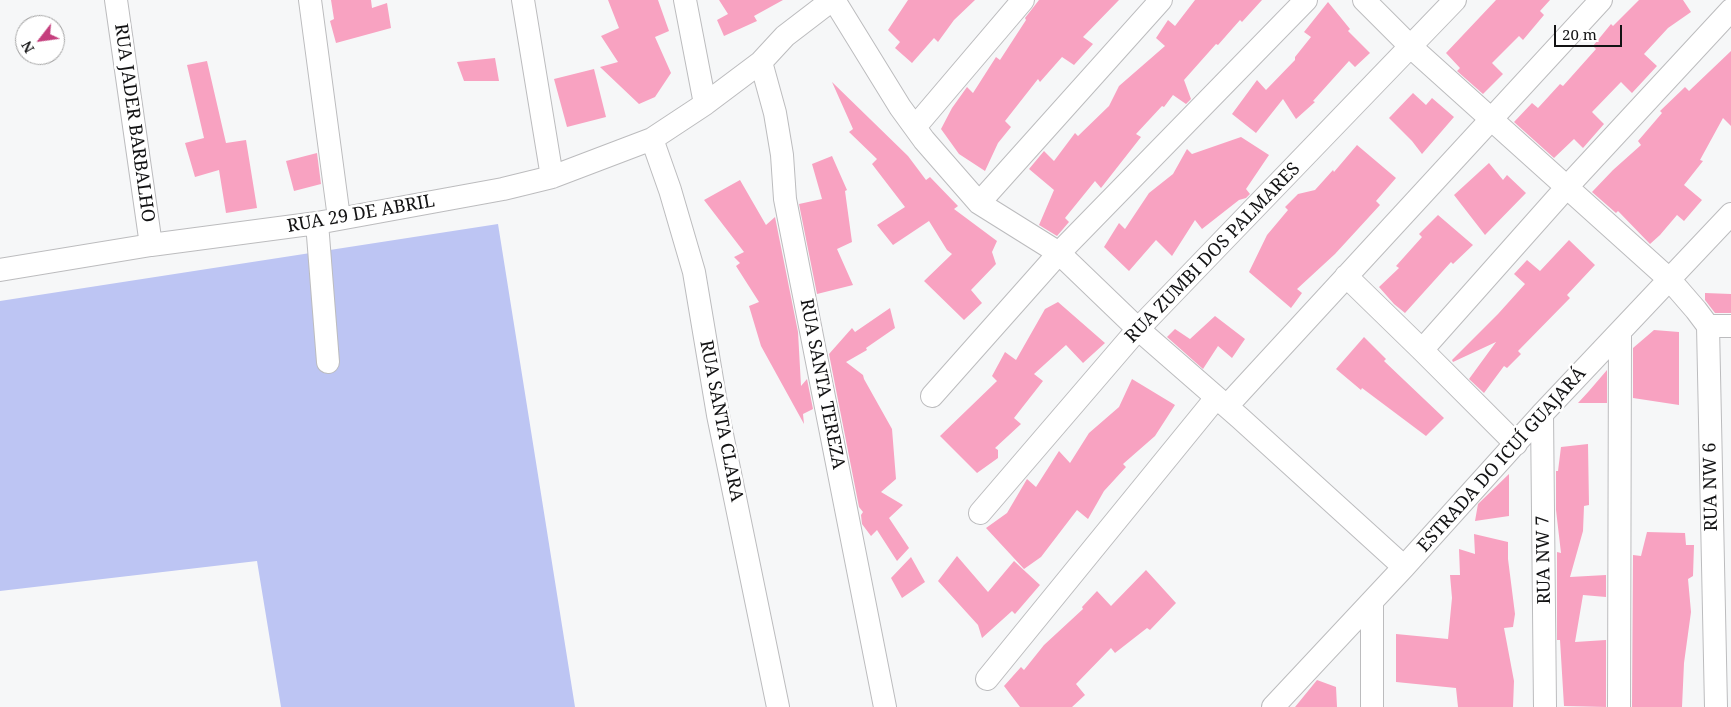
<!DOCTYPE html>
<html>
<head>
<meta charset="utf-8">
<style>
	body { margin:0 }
	#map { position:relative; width:1731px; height:707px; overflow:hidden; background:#f6f7f8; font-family:"Noto Serif",serif }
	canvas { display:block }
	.north { position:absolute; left:15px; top:15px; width:50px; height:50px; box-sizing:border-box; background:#fff; border:1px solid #a1a1a1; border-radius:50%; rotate:240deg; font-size:14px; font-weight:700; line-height:20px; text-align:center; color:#131314 }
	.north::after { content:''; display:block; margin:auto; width:18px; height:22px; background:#c53e7d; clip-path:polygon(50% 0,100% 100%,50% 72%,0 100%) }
	.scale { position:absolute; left:1554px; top:25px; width:68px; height:22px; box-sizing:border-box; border:2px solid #131314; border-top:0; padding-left:6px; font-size:15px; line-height:18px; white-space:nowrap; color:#131314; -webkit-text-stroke:4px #fff; paint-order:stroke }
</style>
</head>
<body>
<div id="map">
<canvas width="1731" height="707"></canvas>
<div class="north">N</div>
<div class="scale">20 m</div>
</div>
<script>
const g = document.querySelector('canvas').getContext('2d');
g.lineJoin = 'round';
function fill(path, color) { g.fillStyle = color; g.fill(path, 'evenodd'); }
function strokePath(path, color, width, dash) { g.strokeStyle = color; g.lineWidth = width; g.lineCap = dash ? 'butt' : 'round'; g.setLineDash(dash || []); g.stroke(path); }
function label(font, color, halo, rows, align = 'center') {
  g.font = font + ' "Noto Serif",serif'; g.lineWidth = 5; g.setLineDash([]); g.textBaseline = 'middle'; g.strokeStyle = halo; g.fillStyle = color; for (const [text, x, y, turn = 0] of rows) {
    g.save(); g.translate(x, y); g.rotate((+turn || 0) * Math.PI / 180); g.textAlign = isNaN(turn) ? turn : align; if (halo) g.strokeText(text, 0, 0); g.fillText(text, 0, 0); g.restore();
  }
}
const forest = new Path2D(`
	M498,224L575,707H281L257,561L0,591V301Z`);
const building = new Path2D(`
	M331,0H371L372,8L387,3L391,28L336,43L330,21L334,19Z
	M608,0H658L669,31L655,37L671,73L655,97L639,104L600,67L618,62L601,36L619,28Z
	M719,0H783L754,16L757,21L724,36L717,20L728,14Z
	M908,0H975L954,20L938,42L934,38L912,63L895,48L900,42L888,30Z
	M1039,0H1119L1083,37L1093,44L1074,65L1062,57L1040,82L1038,79L1005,121L1011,127L998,143L985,171L959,154L941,129L952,108L967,87L973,93L996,57L1000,60L1026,20L1025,18Z
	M1195,0H1262L1242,22L1240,20L1218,45L1216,44L1184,80L1191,99L1186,104L1173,95L1164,107L1162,106L1136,134L1141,137L1101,188L1095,181L1065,218L1069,222L1057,236L1039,225L1054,190L1029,169L1044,151L1054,161L1075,133L1078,136L1109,106L1119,86L1165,46L1156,38L1168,20L1175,26Z
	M1496,0H1550L1540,11L1544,15L1523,40L1519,36L1492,63L1503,74L1483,94L1457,71L1460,68L1446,53Z
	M1639,0H1683L1691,12L1668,28L1644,54L1657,66L1632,93L1621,82L1592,112L1604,124L1583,148L1574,139L1554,158L1514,122L1532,103L1538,108L1560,84L1563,86L1596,49L1593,46L1611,24L1613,26Z
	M1328,2L1350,29L1348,31L1370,53L1355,67L1349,61L1313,101L1315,102L1296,119L1283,99L1256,133L1232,114L1257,80L1266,90L1295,60V57L1311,37L1304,32Z
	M1731,51V126L1723,118L1700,160L1703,161L1684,185L1702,200L1684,221L1677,215L1660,235L1650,244L1618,211L1616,213L1592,192L1613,170L1641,145L1638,141L1662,113L1660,111L1685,87L1689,91Z
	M495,58L499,81H464L457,62Z
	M207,61L226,143L246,140L257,208L226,213L219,170L195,177L185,143L204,138L187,65Z
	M594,69L606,117L567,127L554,79Z
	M832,82L908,156L926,180L930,177L958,206L954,209L997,241L992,252L996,264L971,290L982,303L964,320L924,281L952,254L947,250L929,221L893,245L877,225L905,207L872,164L877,159L849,132L853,129Z
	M1413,93L1426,105L1432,98L1454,117L1422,154L1412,141L1389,118Z
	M1241,137L1269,155L1246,189L1250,194L1246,198L1239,200L1202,229L1195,220L1172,256L1156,240L1129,271L1104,247L1119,223L1125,229L1149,193L1173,174L1187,149L1192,154Z
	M1357,145L1396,178L1376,201L1380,205L1335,254L1297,289L1302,293L1291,308L1249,272L1267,235L1288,210L1285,207L1298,194L1315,190L1333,170L1334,172Z
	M317,153L321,184L294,191L286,161Z
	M832,156L847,190L845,191L852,242L837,249L853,285L817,294L799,204L822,199L812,164Z
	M1489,163L1503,180L1507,175L1526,193L1485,235L1454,195Z
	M740,180L766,225L775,217L798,332L801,386L807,379L813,409L803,414L804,424L761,346L749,306L759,302L736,266L740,263L734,257L744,252L704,200Z
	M1438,215L1473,245L1453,264L1451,262L1405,313L1394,304L1379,287L1399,268L1396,266L1422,237L1419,234Z
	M1569,240L1595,265L1567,295L1570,298L1518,351L1521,354L1507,368L1504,366L1484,393L1469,379L1496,342L1453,362L1452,360L1498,314L1525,284L1514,274L1527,260L1540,271Z
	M1705,293L1731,294V313H1715L1705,300Z
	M1058,302L1105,343L1083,363L1066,345L1034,374L1043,381L1014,418L1021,424L995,448L998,450V458L977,473L940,436L997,381L992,376L1005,352L1016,360L1045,309Z
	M890,308L895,328L866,348L867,350L846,362L863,375L864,379L892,429L896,479L881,492L903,505L889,518L909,548L897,561L877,530L871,536L862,524L861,515L863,512L859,507L829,354L852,328L855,332Z
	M1215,316L1245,339L1232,358L1218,346L1203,369L1167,337L1175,329L1190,339Z
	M1654,330L1679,332V405L1633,398V348Z
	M1364,337L1386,359L1384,361L1444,418L1426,436L1362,388L1361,390L1336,369Z
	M1607,370V403H1578L1589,391Z
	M1132,379L1175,405L1155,436L1123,464L1126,467L1104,491L1088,519L1077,510L1041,557L1024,569L986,528L1007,513L1027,479L1036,487L1059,451L1070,463L1089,433L1119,407Z
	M1588,444L1589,505L1584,506L1583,531L1570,577L1606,575V597L1583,595L1575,642L1606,640V707L1564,706L1560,640H1557V552L1561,553L1556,510V471H1558L1561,447Z
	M1509,474V516L1475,521L1478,504Z
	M1647,532L1685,533L1686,545H1694L1693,576L1688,579L1691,612L1684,663L1682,707H1632L1633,555L1641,556Z
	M1474,534L1508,542V559L1515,614L1513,627L1504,628L1514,681L1513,707H1458L1456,688L1396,682V634L1448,639L1452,598L1450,575H1460L1459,549L1475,554Z
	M957,556L988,592L1014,561L1040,585L1015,614L1012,611L982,638L978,625L938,581Z
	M911,557L925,582L902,598L891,578Z
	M1146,570L1176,603L1150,630L1147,628L1115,653L1111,648L1076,684L1085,695L1072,707H1020L1004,686L1021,667L1024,670L1044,645L1083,609L1082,607L1097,591L1111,606Z
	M1317,680L1336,687L1337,707H1295Z`);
const minor = new Path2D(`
	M116,0L151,245
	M310,0L339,218
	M523,0L552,177
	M685,0L705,104
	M834,0L900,107L924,140L979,203L1059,253L1138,329L1240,418L1404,567
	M1364,0L1411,47L1670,280L1696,310L1708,326L1716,707
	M761,62L775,113L782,155L785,199L885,707
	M915,127L1023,0
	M652,139L670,190L694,272L718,415L778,707
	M979,203L1161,0
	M317,223L328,362
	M0,270L151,245L317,223L503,189L552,177L652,139L705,104L761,62L785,36L832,0
	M1346,276L1422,350L1516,444
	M1708,326H1731
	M1422,350L1566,188L1731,10
	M932,396L1059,253L1306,0
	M1227,406L1601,0
	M1542,414L1545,707
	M980,513L1138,329L1455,0
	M1372,602V707
	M987,679L1216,398
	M1273,707L1404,567L1542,414L1731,214
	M1619,707L1620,333`);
const streetNames = [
	["RUA JADER BARBALHO",134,123,82],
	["RUA 29 DE ABRIL",361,214,-10],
	["RUA ZUMBI DOS PALMARES",1213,253,-46],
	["RUA SANTA TEREZA",822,384,79],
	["RUA SANTA CLARA",721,421,79],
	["ESTRADA DO ICUÍ GUAJARÁ",1502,460,-48],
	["RUA NW 6",1711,487,-91],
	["RUA NW 7",1544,560,-91]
];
fill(forest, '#bdc5f3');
fill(building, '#f8a2c1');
strokePath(minor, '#bcbcbe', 24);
strokePath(minor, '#fff', 22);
label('18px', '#131314', '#fff', streetNames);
</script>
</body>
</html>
